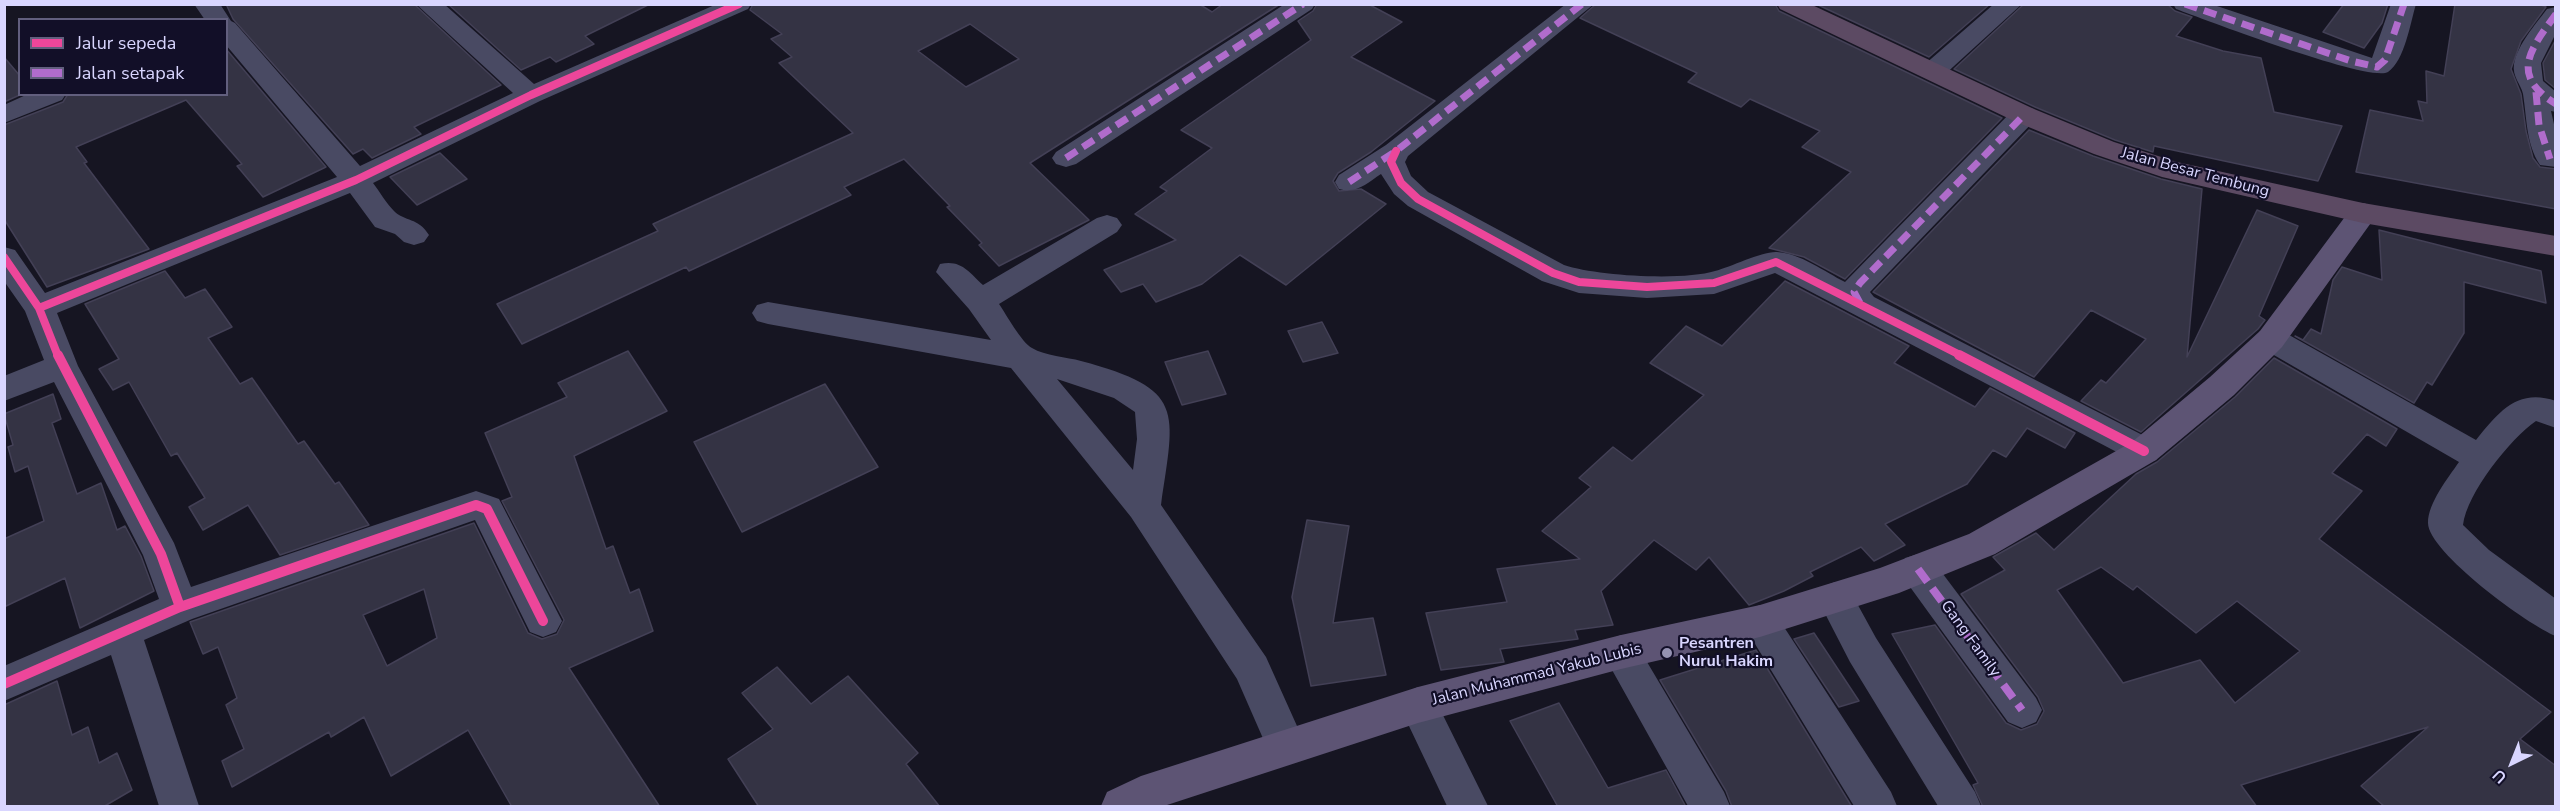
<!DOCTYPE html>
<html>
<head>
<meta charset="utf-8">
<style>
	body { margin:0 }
	#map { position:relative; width:2560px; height:811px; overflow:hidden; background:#161522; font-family:"Nunito Sans",sans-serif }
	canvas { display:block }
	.frame { position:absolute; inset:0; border:6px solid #d9d6ff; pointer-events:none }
	.legend { position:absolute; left:18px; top:18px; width:210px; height:78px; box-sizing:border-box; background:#120f28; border:2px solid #625f7e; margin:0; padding:8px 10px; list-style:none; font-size:18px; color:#d9d6ff }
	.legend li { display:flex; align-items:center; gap:12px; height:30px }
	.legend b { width:30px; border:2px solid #625f7e }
	.north { position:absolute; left:2482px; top:733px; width:60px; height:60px; -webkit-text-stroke:4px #120f28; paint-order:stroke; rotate:223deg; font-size:16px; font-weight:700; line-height:24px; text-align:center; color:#d9d6ff }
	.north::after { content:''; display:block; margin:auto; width:21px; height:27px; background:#d9d6ff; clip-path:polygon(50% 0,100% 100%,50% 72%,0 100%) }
</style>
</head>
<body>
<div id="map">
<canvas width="2560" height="811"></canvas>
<div class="frame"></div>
<ul class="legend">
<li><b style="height:8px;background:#ed469a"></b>Jalur sepeda</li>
<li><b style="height:8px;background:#b06ccc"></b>Jalan setapak</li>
</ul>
<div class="north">U</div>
</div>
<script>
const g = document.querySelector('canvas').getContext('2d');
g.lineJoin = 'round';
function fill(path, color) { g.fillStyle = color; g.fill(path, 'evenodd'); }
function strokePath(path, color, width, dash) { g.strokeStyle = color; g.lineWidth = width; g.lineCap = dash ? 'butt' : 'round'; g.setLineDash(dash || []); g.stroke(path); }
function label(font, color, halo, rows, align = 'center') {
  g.font = font + ' "Nunito Sans",sans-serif'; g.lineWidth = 4.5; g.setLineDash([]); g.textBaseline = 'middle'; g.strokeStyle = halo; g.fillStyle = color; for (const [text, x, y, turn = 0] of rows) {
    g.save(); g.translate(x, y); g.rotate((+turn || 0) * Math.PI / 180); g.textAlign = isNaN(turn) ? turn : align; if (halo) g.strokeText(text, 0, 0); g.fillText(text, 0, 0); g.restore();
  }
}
const building = new Path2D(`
	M226,4H414L501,85L414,127L421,134L372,158L363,149L353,154L233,19Z
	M448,4H650L585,36L594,44L556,62L550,57L521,70Z
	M753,4H1199L1212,12L1223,4H1280L1030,163L1089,220L999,266L979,245L982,243L947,207L950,206L904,159L844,187L851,195L689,271L686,267L522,344L497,304L658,231L653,224L853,133L779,63L792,57L771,39L782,34L750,10ZM970,24L1019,59L966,87L918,51Z
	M1317,4H1368L1402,22L1351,57L1435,101L1371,152L1338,173L1333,181L1339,191L1361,189L1386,204L1286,285L1240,255L1202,284L1156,302L1143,284L1121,292L1104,270L1176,240L1135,214L1167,191L1160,187L1212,148L1181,130L1311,40L1298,21L1313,11Z
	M1596,4H1775L1779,11L2002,118L1845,279L1804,257L1769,248L1851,172L1802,147L1820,131L1750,99L1741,107L1688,82L1697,73L1580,18Z
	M1816,4H1990L1929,57Z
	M2024,4H2167L2175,11L2192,17L2176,36L2223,51L2261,58L2274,112L2342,126L2318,181L2154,146L2153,152L2115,140L2035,107L1954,69Z
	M2344,4H2388L2382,23L2364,48L2323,32Z
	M2455,4H2538L2546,7L2521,41L2511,69L2521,94L2526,131L2533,158L2540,167L2556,169V209L2356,172L2370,110L2423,121L2418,101L2427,103L2426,71L2444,76Z
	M2556,39V89L2545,80L2543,63Z
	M226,49L326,167L263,197L237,166L242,164L186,100L76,147L87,162L84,163L149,249L47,287L4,219V125L63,102L68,94H226Z
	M4,57L20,76L22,94L4,102Z
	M2029,130L2093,156L2161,179L2202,189L2187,357L2257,210L2298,226L2259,316L2265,320L2258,329L2141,432L2081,401L2101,380L2106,383L2146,339L2091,310L2034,377L1873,292Z
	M440,153L467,179L417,205L390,177Z
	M2379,230L2541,271L2546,303L2464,282V333L2432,385L2427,382L2414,403L2295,336L2303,340L2311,329L2321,334L2333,280L2342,267L2382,280Z
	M165,271L185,298L205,289L232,327L208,338L240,384L252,378L298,444L304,441L335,484L339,482L369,525L280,555L248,505L203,530L189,507L205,498L177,453L171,456L129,382L113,390L99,369L119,359L85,304Z
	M1785,281L1909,346L1894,363L1975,407L1990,388L2075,433L2065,448L2027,428L2006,457L1993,450L1967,484L1885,524L1905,545L1874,561L1861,547L1810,572L1813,576L1784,591L1749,605L1709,557L1696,570L1654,540L1601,591L1613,625L1575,630L1578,639L1500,649L1504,662L1441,670L1426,613L1507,602L1497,569L1580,559L1542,531L1591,487L1579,478L1613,447L1632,461L1704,395L1650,363L1686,326L1722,346Z
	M1322,322L1338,353L1303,362L1288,331Z
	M628,351L667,411L574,456L606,549L613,546L630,593L639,589L653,631L569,668L660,807H512L468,730L391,776L364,717L331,737L329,732L232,787L222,761L244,749L226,705L237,698L218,647L203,654L190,622L474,523L528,633L542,639L557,634L564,620L502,501L512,497L485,433L567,397L558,383ZM424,589L437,638L387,666L363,615Z
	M1208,351L1226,394L1182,405L1165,362Z
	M2274,358L2397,429L2386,446L2367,434L2332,473L2362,491L2319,539L2551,712L2520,739L2556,766V807H2385L2361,786L2428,727L2241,785L2257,807H1983L1973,785L1978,783L1892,634L1935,625L2006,723L2021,730L2037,724L2044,711L2038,697L1961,594L2005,570L1993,557L2036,533L2054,550L2136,474L2157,462L2235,397ZM2101,567L2133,590L2137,586L2196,633L2237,601L2300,651L2235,703L2200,660L2123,683L2057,590Z
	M825,384L878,467L742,532L694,442Z
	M53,394L61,419L52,423L77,494L101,483L117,530L125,526L141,556L154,591L80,628L65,578L4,607V539L44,521L28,466L15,472L8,447L13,445L4,414Z
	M1307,520L1349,526L1333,623L1373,618L1386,675L1311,686L1292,597Z
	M1814,633L1859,701L1839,707L1794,639Z
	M1756,650L1852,807H1732L1726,791L1660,680Z
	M777,667L811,704L848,676L918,753L906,764L940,807H759L728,759L773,729L742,693Z
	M57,681L72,735L88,727L99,763L117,753L132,790L103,807H4V705Z
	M1559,703L1608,788L1666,770L1686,807H1558L1510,721Z`);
const minor = new Path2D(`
	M194,4H220L231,21L235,23L360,166L513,93L416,4H444L534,84L717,4H751L748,9L540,101L373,183C380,192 386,203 394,211C405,222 418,217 429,235L424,242L414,245L404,242L395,234L375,227L350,193L57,313L78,366L174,543L191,587L476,491L499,499L562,621L556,632L543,637L530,632L475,520L192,619L144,640L199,806H159L111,655L4,701V666L159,599L143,555L54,382L4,401V376L44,360L25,311L4,281V247L15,250L45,293L337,177L226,45V20H205Z
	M1285,4H1315L1312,9L1076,164L1066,167L1056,164L1052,158L1056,152Z
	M1566,4H1594L1408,156L1405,162L1411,176L1428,192L1564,265C1596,276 1683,281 1715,271C1731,267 1762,251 1777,252C1800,253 1825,272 1845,282L2014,109L2024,106L2034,109L2038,115L2034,121L1870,292L1874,297L2156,442L2161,451L2156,460L2144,464L2132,460L1775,273L1714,294L1647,298L1579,293L1542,281L1408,206L1394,194L1381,174C1367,183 1357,194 1339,189L1335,182L1339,175L1386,145Z
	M1994,4H2022L1942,77L1933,79L1924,77L1920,71L1924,65Z
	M2173,4H2211L2372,58L2391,4H2416C2410,24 2405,60 2388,72C2370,83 2206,20 2176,9Z
	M2556,7V33L2541,63L2543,81L2556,92V112L2551,111L2556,133V167L2540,165C2526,144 2527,119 2523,94C2521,84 2512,77 2514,64C2518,44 2535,25 2547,9Z
	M28,94H66L62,100L4,123V105Z
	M1107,215L1117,218L1122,225L1117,232L999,304C1006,314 1022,343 1032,348C1045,356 1067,357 1081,361C1186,389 1175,410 1161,505L1266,657L1306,746L1300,759L1286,764L1272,759L1237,679L1131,517L1011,368L768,324L757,321L752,313L757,305L768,302L991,340L969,309L936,272L940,264C961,259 969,272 983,285L1097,218ZM1057,379L1114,398L1135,412L1137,439L1133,470Z
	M2271,327L2282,331L2476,440C2499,412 2517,388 2556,401V428L2536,421C2510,439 2467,493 2463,525L2489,550L2556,599V636C2529,626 2428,552 2428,523C2428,503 2448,478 2459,462L2260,347L2255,339L2260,331Z
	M1918,554L1931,558L2036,698L2042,710L2036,722L2022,728L2008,722L1905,580L1900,569L1905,558Z
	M1835,582L1848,587L1876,638L1975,792L1981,806H1938L1850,662L1817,598L1822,587Z
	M1760,605L1773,610L1891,792L1897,806H1854L1741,621L1747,610Z
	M1621,635L1634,640L1724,792L1730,806H1688L1602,652L1608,640Z
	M1418,687L1432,693L1488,806H1447L1399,705L1404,693Z`);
const major = new Path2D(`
	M2363,203L2373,206L2378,213L2373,220L2282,347L2234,395L2156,460L1995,554L1899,593L1760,637L1621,669L1418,723L1164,806H1101L1107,792L1141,776L1418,687L1621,635L1760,605L1880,568L1969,534L2132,442L2210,377L2260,331L2353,206Z`);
const highway = new Path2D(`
	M1777,4H1810L2034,109L2114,142L2177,162L2363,203L2556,236V256L2363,223L2162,177L2094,154L2014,121L1780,9Z`);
const quietFar1 = new Path2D(`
	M2185,4L2351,61L2377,67L2385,60L2404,4
	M2556,14C2530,50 2509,75 2556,104
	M2536,92L2539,125L2550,159
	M1066,158L1303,4
	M1349,182L1396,151L1582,4
	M1860,303L1854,292L1860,283L2024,115`);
const quiet = new Path2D(`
	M1918,569L2022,710`);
const cyclewayFar1 = new Path2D(`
	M1396,151L1391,162L1401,183L1418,199L1553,273L1579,282L1647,287L1714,283L1776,262L1962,356
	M4,257L39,308L58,356
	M39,308L356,180L531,95L739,4`);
const cycleway = new Path2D(`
	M1959,355L2144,451
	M180,607L476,505L487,509L543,621
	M4,684L180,607L161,554L58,355`);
const markers = [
	[1667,653,6,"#9592b2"]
];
const streetNames = [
	["Jalan Besar Tembung",2195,173,15],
	["Gang Family",1970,639,54],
	["Jalan Muhammad Yakub Lubis",1537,675,-14]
];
const poiNames = [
	["Pesantren",1679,644],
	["Nurul Hakim",1679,662]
];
fill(building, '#343344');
strokePath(building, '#434056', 1.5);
fill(minor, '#494a63');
fill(major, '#5d5474');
fill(highway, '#5c4a63');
strokePath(quietFar1, '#b06ccc', 7, [13, 7]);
strokePath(quiet, '#b06ccc', 8, [16, 8]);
strokePath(cyclewayFar1, '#ed469a', 8);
strokePath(cycleway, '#ed469a', 10);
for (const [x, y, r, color] of markers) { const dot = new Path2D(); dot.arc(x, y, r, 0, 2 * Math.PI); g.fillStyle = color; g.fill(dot); strokePath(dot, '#120f28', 2); }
label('16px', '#d9d6ff', '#120f28', streetNames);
label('bold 16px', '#d9d6ff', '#120f28', poiNames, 'left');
</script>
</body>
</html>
